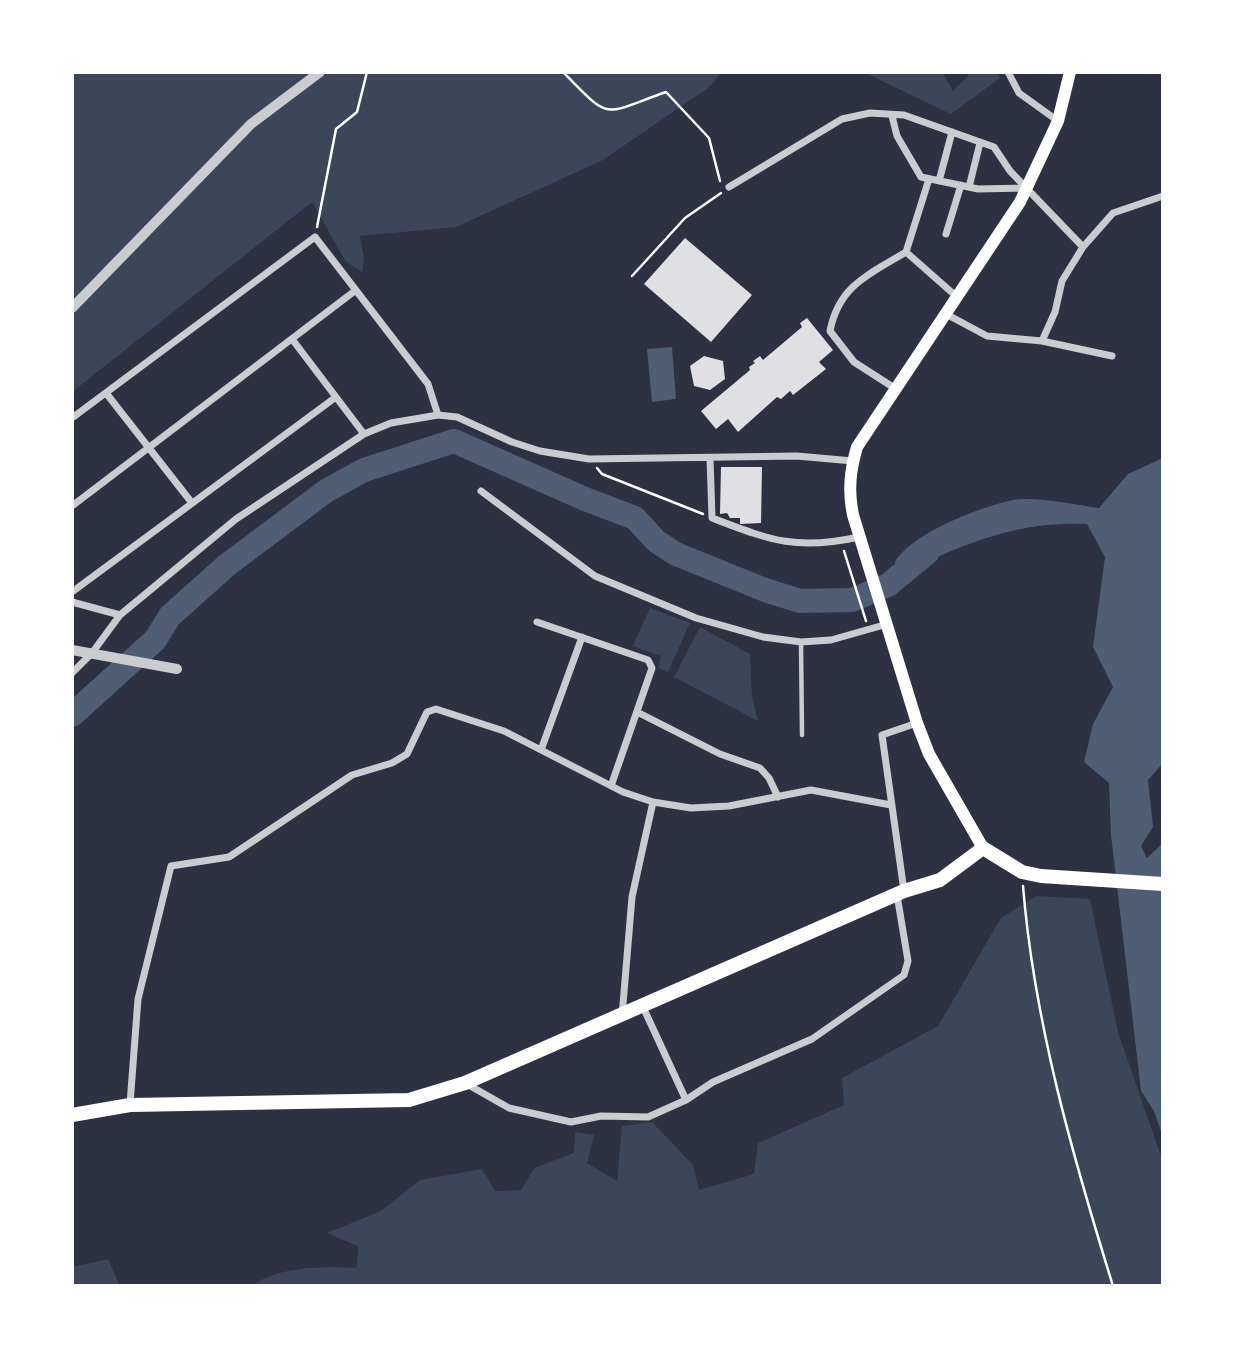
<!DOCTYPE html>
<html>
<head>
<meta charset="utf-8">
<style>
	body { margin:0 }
	#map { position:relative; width:1235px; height:1358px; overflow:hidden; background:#2d3142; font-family:"DejaVu Sans",sans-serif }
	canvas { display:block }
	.frame { position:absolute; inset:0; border:74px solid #fff; pointer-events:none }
</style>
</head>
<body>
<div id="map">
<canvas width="1235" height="1358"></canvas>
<div class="frame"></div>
</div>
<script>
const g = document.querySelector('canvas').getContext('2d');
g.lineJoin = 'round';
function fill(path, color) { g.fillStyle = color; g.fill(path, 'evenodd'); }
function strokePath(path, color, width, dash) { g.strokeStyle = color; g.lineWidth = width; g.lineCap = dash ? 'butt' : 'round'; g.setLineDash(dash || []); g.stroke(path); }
const green = new Path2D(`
	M72,72H722L708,88L603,160L456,227L360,236L364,258L362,272L346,262L312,202L72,392Z
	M863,72H942L953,91L971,72H997L1000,78L951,114Z
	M650,608L690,623L668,672L658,668L661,656L633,646Z
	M700,627L750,654L752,696L758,721L674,677Z
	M1036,896L1090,899L1118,1032L1163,1162V1286H251C279,1266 323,1266 357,1268L358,1246L327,1233L381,1211L420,1180L482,1169L495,1191L521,1190L534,1168L574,1153L575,1132L594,1135L587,1163L617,1181L622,1126L652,1122L693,1165L699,1190L754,1174L758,1143L844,1105L842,1078L938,1026L1001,918Z
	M108,1259L120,1286H72V1267Z`);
const water = new Path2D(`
	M672,347L676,399L652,402L647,349Z
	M1163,458V763L1148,780L1153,827L1141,846L1147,858L1163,843V1137L1154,1111L1141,1091L1111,835L1109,783L1084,762L1093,724L1113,687L1093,647L1105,557L1087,524C1013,521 963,545 898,575L895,562C912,533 980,507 1013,500C1031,496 1078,505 1099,508L1128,474Z`);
const river = new Path2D(`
	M72,715L155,640L170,616L227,565L326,491L364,470L454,441L585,499L635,518L656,541L676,554L765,590L800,601L852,600L888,585L927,553`);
const building = new Path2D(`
	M685,238L752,295L711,342L644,284Z
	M807,318L833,350L819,362L826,369L793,395L790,391L781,399L777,397L738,432L728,419L716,429L701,411L750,370L749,367L755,363L753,361L760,356L763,360L802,327L800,323Z
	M704,356L723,361L725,379L710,390L694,386L690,366Z
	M721,467H762L761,523L740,524V518H730L727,513L720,514Z`);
const path = new Path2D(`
	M563,72C612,122 601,115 666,92L709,138L720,181
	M317,227L336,129L357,112L367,72
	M632,276L685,218L721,193
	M597,468L602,474L703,514
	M844,551L866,621
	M1023,886C1034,1022 1073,1157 1113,1286`);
const service = new Path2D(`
	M801,642L802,735`);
const minor = new Path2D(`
	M1008,72L1019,93L1058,121
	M892,116L897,136L921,177L978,189L1026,188
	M929,179L906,252L957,297
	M939,181L952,132
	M729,187L842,119L870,113L904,115L994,147L1010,171L1083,247
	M969,187L980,143
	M946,234L961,185
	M946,314L987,336L1042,341L1112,356
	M292,339L364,434
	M1042,341L1055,312L1062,281L1083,247L1113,213L1163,196
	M896,389L854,362L830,331C839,285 870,274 906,252
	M106,393L192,503
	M72,418L315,237L428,384L438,415
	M710,458L712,518C770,540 796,551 859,537
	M481,491L595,576L696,618L763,637L801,642L831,640L884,625
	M72,506L356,290
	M72,592L336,397
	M72,602L120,615
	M537,622L648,660L652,668L611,786
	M72,673L92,653L120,615L236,519L364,434L391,423L438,415L457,417L512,442L540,451L589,459L797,456L853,461
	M637,712L720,754L760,768L769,778L778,797
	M541,750L582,637
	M904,891L882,735L917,723
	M643,1007L686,1100
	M622,1016L632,897L653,802
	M465,1083L509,1108L571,1122L601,1116L648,1117L686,1100L713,1082L812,1039L904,975L908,961L897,895
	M130,1104L138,999L171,866L229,857L352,775L392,763L407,754L427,712L436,709L504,731L623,792L653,802L691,808L729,806L811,790L891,805`);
const tertiary = new Path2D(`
	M72,308L251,124L320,72
	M72,650L177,669`);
const secondary = new Path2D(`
	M983,848L929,754L917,723L853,515C848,490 850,471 857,447L1020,202L1058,121L1070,72`);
const primary = new Path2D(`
	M72,1115L130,1105L409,1100L465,1083L904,891L940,880L983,848L1022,872L1041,876L1163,884`);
fill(green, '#3c4559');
fill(water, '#4f5d75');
strokePath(river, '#4f5d75', 24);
fill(building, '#e0e0e3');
strokePath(path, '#fff', 2.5);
strokePath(service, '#caccd0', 4.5);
strokePath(minor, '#caccd0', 7);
strokePath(tertiary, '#caccd0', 10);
strokePath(secondary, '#fff', 12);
strokePath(primary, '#fff', 14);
</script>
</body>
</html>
